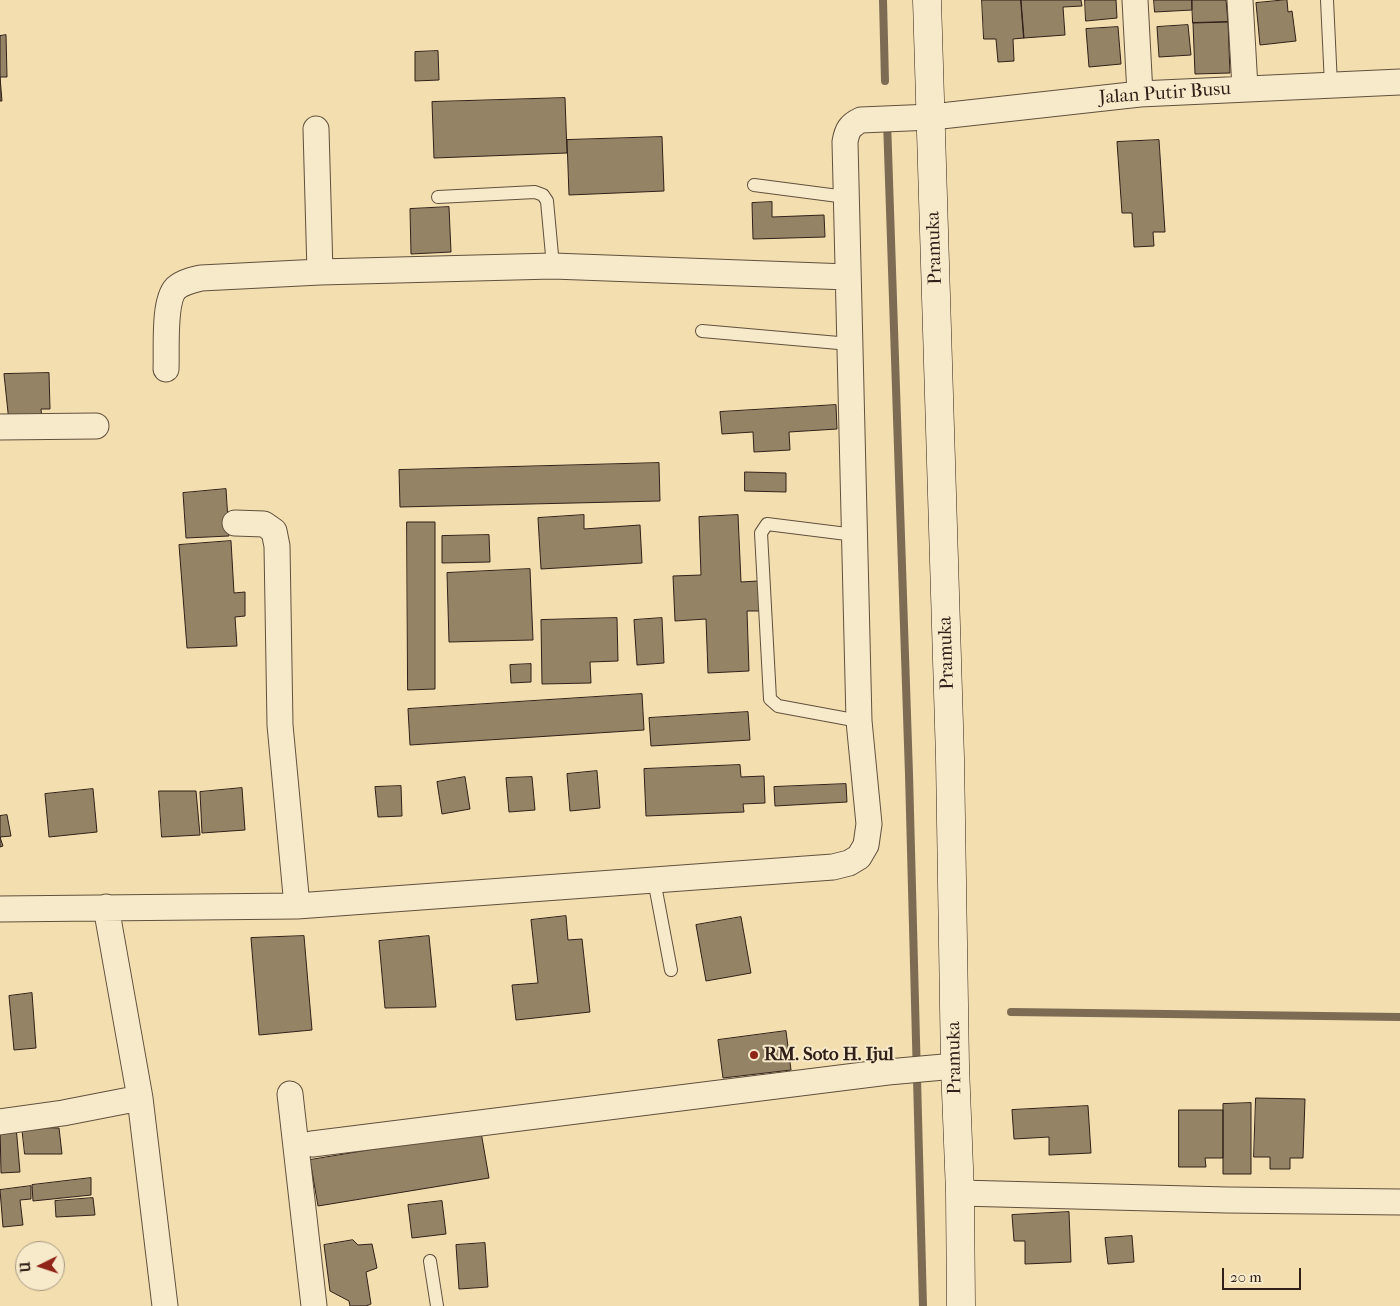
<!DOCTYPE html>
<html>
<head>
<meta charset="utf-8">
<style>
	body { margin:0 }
	#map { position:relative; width:1400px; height:1306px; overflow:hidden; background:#f2deae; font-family:"IM FELL French Canon",serif }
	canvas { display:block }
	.north { position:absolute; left:15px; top:1241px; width:50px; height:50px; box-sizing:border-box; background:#f7eaca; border:1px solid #a89983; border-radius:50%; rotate:266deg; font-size:14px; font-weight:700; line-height:20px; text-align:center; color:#312019 }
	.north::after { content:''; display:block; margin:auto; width:18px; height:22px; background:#8f2418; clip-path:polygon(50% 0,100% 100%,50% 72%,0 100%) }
	.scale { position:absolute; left:1222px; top:1268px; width:79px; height:22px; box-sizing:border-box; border:2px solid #312019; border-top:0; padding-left:6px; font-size:15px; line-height:18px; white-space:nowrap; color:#312019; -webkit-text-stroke:4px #f7eaca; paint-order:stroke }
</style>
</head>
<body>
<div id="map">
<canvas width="1400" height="1306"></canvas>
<div class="north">U</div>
<div class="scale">20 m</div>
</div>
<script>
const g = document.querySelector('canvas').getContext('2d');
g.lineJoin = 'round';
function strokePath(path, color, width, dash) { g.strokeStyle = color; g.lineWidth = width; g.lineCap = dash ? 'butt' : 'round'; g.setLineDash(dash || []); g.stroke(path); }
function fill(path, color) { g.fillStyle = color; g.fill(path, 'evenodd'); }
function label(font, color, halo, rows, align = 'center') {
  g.font = font + ' "IM FELL French Canon",serif'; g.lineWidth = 4; g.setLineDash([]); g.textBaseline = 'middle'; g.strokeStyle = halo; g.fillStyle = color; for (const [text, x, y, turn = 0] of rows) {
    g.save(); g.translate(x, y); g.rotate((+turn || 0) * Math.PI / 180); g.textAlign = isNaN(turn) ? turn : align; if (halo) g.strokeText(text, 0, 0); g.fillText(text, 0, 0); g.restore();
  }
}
const stream = new Path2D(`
	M883,0L885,81
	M887,121L909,774L923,1306
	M1011,1012L1400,1017`);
const building = new Path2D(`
	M982,0H1021L1024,38L1013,39L1014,61L998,62L996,39H984Z
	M1021,0H1081L1082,6L1063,7L1065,35L1024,38Z
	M1085,0H1116L1117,18L1086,21Z
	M1154,0H1192V10L1155,12Z
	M1192,0H1226L1228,22L1193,23Z
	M1287,0L1288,12L1292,11L1296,41L1260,45L1256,3Z
	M1228,22L1230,73L1195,74L1193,23Z
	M1188,25L1191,55L1159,57L1157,27Z
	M1118,27L1121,64L1089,67L1086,29Z
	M6,35L7,77H0L2,101H0V36Z
	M438,51L439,80L415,81V52Z
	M565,98L567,153L434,158L432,102Z
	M662,137L664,191L569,195L567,140Z
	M1159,140L1165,232H1153L1154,246L1134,247L1132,213H1122L1117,142Z
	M772,202V217L824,215L825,237L753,239L752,203Z
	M449,207L451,252L411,254L410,209Z
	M49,373L50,409H41L42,420L9,422L4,374Z
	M836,405L837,429L789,432L790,450L754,452L753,432L722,434L720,412Z
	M659,463L660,501L400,507L399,470Z
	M745,472L786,473V492L745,491Z
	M226,489L229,536L186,538L183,493Z
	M584,515V529L640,525L642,563L541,569L538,518Z
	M738,515L741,582L758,581L760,611H747L749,671L708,673L706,619L675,621L673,576L701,575L699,517Z
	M407,522H435V689L408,690Z
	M489,535L490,562L442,563V536Z
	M231,541L234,593L245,592V616L235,617L237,646L187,648L179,545Z
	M530,569L533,640L449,642L447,573Z
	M617,618L618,661L590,662L591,683L542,684L541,620Z
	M662,618L664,663L637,665L634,620Z
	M531,664V682L511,683L510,665Z
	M642,694L644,730L410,745L408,709Z
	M748,712L750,740L651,746L649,718Z
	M740,765L741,777L764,776L765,803L743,804L744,812L646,816L644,769Z
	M597,771L600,808L570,811L567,774Z
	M465,777L470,809L442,814L437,782Z
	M532,777L535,810L509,812L506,778Z
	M846,784L847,802L775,806L774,787Z
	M401,786L402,816L378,817L375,787Z
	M242,788L245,830L202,833L200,792Z
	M93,789L97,832L49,837L45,794Z
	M159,791H196L200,835L162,837Z
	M7,815L11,836L0,837L3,846L0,847V816Z
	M566,916L568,940L582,939L590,1012L516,1020L512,985L538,983L531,920Z
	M741,917L751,973L706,981L696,925Z
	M304,936L312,1030L259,1035L251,938Z
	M429,936L436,1007L385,1008L379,941Z
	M32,993L36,1048L14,1050L9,996Z
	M786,1031L791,1070L723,1078L718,1040Z
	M1256,1098L1305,1099L1303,1158H1290V1169H1270V1157H1254Z
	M1251,1103V1174H1223V1104Z
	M1088,1106L1091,1153L1049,1155V1137L1014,1139L1012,1110Z
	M1179,1110H1223V1158H1205L1206,1167H1179Z
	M16,1126L20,1172L1,1173L0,1127Z
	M22,1127L59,1128L62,1154H25Z
	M481,1132L489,1178L318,1206L310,1160Z
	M91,1178V1195L33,1201L32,1185Z
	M31,1186V1199L20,1200L23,1225L3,1227L0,1190Z
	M93,1198L95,1215L56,1217L55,1201Z
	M442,1201L446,1234L412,1238L408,1205Z
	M1069,1212L1071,1262L1025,1264V1241H1014L1012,1215Z
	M1132,1236L1134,1262L1108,1264L1105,1238Z
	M353,1240L358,1245L372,1244L377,1268L366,1272L371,1304L366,1306H350L349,1301L330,1291L324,1245Z
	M485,1243L488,1287L459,1289L456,1245Z`);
const lane = new Path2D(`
	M1327,0L1331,85
	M754,185L846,197
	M438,197L535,192L543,195L547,201L553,266
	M702,331L850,344
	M855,535L767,524L761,533L770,699L778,706L859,721
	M654,880L671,970
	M430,1261L437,1306`);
const street = new Path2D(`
	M1135,0L1140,94
	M1240,0L1245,88
	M316,129L320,272
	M166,369C167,351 163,301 176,288C183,282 192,280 201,278L320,272L553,266L848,277
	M0,427L96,426
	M235,523L264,524L274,531L277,546L280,725L297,906
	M106,907L140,1098L165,1306
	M0,909L297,906L833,867L849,863L859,857L866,845L869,824L859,721L845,142C847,130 850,125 861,120L932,117L1140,94L1400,82
	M290,1094L314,1306
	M0,1122L63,1113L140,1098
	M312,1144L888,1072L955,1066
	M960,1193L1227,1200L1400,1202`);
const secondary = new Path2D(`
	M927,0L950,758L955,1066L960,1193L961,1306`);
const markers = [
	[754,1055,5,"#8f2418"]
];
const streetNames = [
	["Jalan Putir Busu",1165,94,-4],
	["Pramuka",935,248,-92],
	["Pramuka",947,653,-92],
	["Pramuka",955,1058,-91]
];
const poiNames = [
	["RM. Soto H. Ijul",764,1055]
];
strokePath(stream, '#7d6b54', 8);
fill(building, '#958366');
strokePath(building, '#312019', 1);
strokePath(lane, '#61503e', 14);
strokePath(street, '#61503e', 27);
strokePath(secondary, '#312019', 29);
strokePath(lane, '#f7eaca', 12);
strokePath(street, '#f7eaca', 25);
strokePath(secondary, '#f7eaca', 28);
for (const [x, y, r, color] of markers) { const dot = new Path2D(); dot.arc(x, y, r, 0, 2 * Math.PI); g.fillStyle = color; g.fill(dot); strokePath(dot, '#f7eaca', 2); }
label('19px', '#312019', '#f7eaca', streetNames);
label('bold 19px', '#312019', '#f7eaca', poiNames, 'left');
</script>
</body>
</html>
